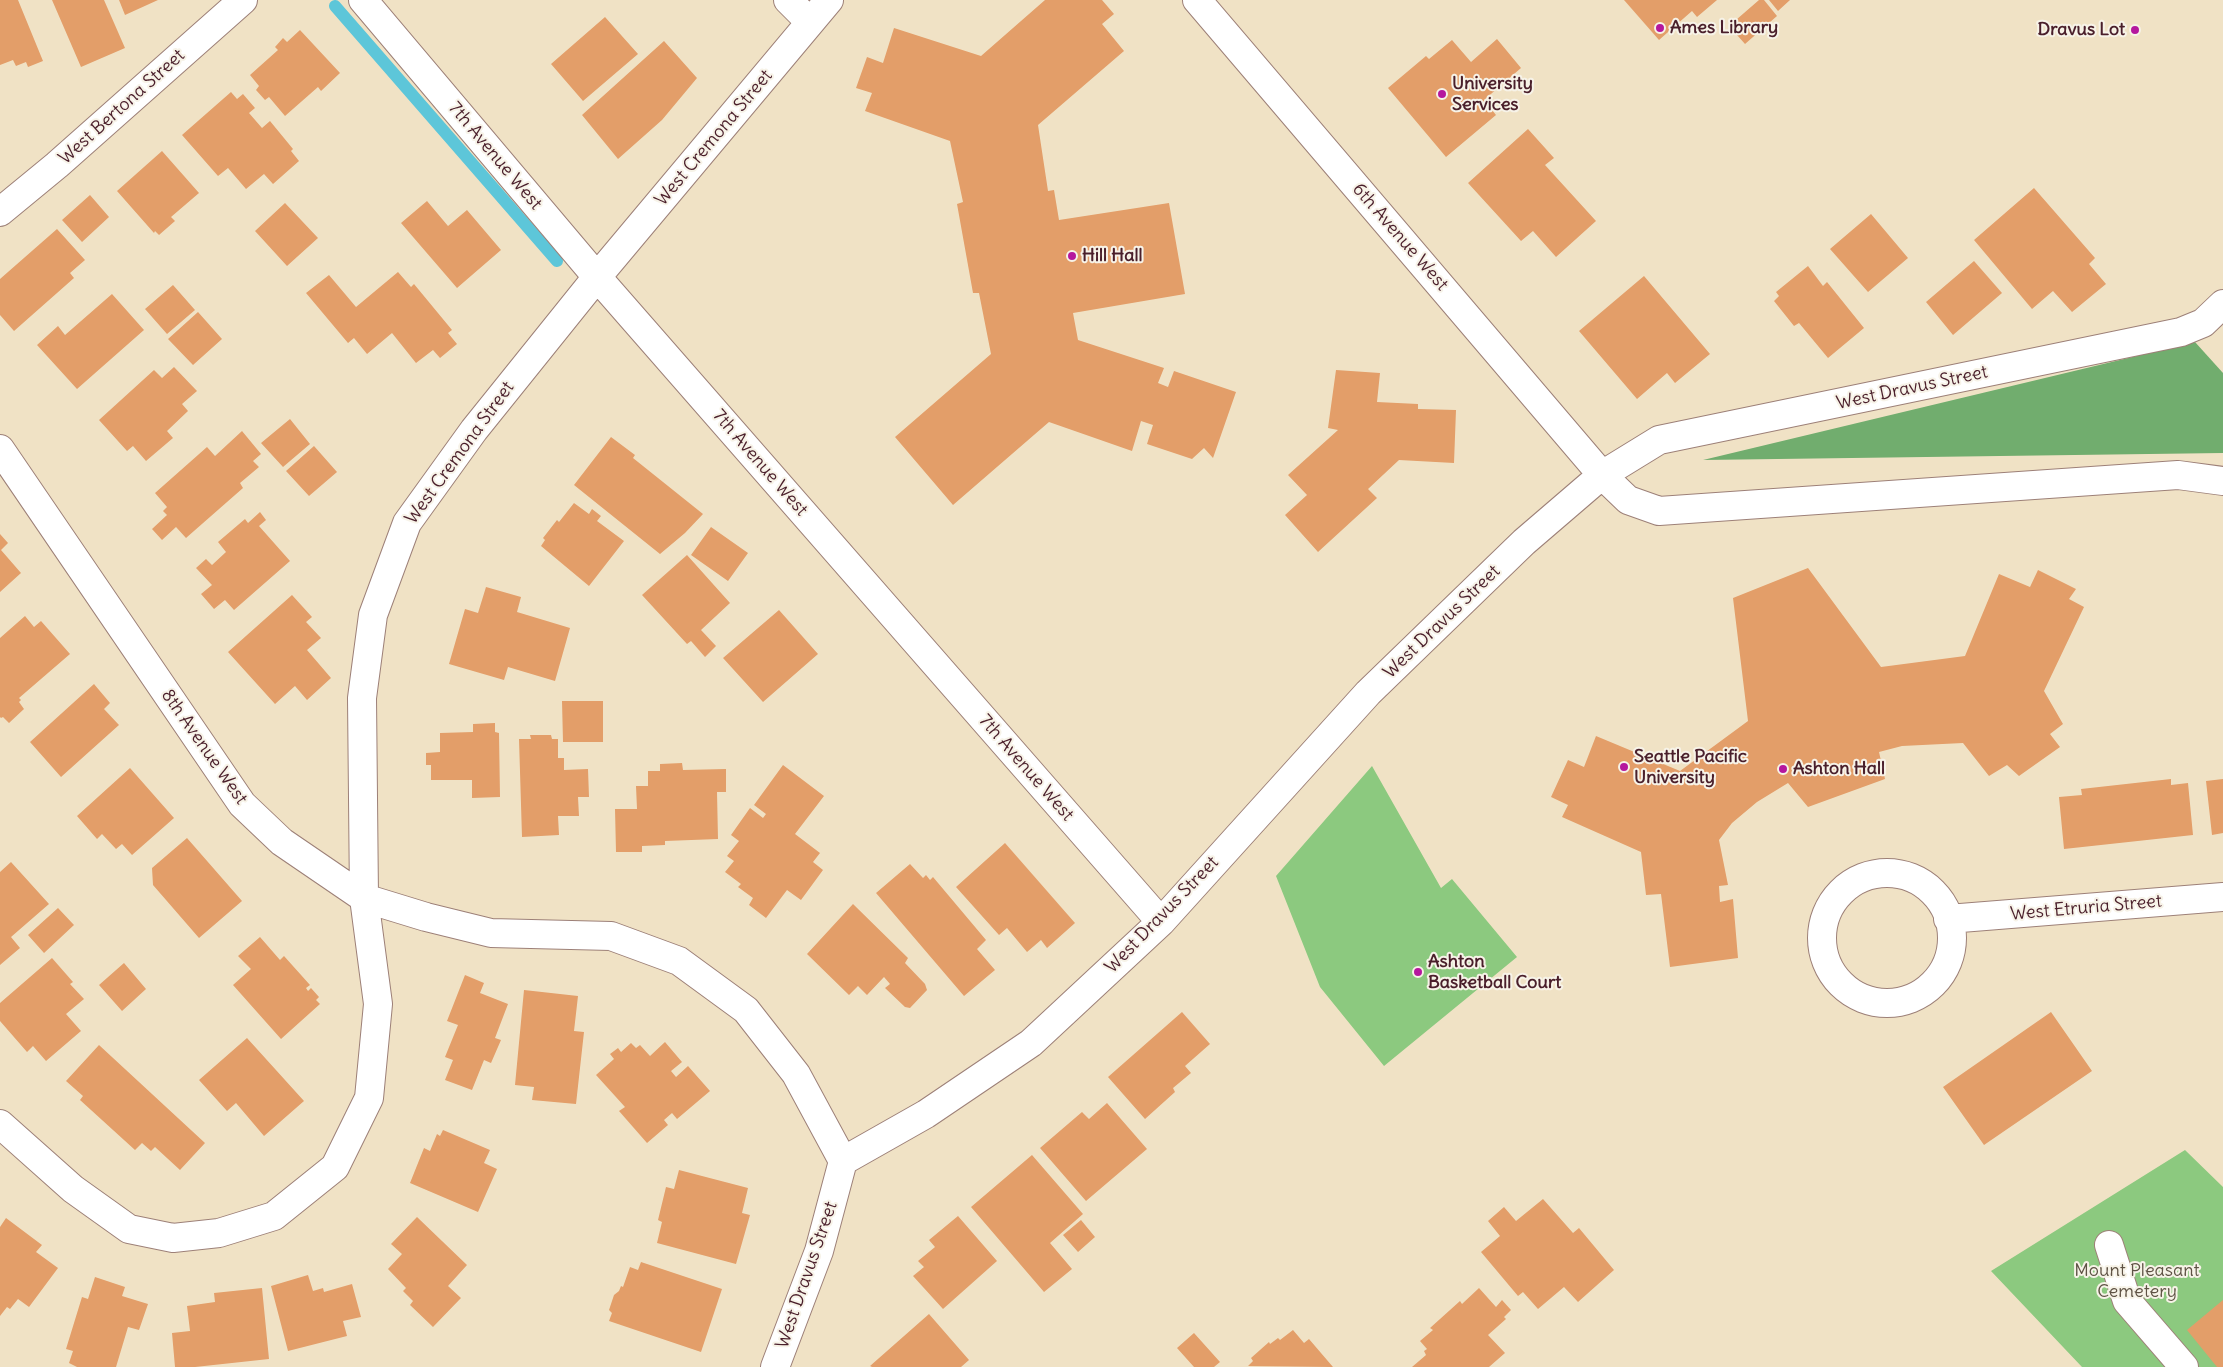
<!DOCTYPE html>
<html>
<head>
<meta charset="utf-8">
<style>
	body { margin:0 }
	canvas { display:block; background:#f0e2c5 }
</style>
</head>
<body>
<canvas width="2223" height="1367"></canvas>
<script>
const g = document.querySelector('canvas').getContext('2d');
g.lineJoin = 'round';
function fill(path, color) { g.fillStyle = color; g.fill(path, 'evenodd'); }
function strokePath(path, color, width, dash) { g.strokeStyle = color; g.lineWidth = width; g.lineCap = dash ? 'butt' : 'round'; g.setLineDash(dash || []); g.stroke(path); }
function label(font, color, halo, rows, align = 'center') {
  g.font = font + ' Delius,sans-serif'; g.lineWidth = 4; g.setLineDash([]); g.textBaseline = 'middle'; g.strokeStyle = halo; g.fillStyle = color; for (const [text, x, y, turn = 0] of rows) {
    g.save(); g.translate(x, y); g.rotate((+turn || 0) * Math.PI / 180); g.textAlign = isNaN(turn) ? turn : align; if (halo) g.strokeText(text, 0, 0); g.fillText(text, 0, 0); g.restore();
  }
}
const green = new Path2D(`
	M1372,766L1441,888L1452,879L1517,957L1384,1066L1320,987L1276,876Z
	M2185,1150L2223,1187V1367H2082L1991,1271Z`);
const forest = new Path2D(`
	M2195,342L2223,373V453L1703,460Z`);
const stream = new Path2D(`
	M335,6L557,261`);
const building = new Path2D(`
	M0,0H18L43,61L28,67L26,62L16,66L13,60L0,65Z
	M52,0H104L125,48L81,67Z
	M119,0H158L125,15Z
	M1045,0H1102L1114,14L1102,24L1124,51L1038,125L1048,191L1054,190L1059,220L1169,203L1185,294L1073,313L1078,340L1164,368L1158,383L1168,387L1174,371L1236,392L1213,458L1204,448L1192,459L1147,444L1153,425L1141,421L1132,451L1049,422L953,505L895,437L991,354L979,293H973L957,204L963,202L950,141L865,111L872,93L856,88L867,57L883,63L894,28L981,56Z
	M1624,0H1717L1697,17L1692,11L1659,40Z
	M1759,0H1764L1777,16L1745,44L1729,26Z
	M1769,0H1790L1778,11Z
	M605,17L638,54L583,101L551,64Z
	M300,30L340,73L321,91L318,87L285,116L269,97L265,100L256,90L259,86L250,75L278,50L275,47L283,38L287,42Z
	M1497,39L1521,68L1484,100L1496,115L1446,157L1388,88L1426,56L1429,59L1452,40L1471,62Z
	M664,41L697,78L662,120L618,159L582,115Z
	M231,92L237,99L243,94L255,108L249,113L262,128L270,121L293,149L291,151L299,161L273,184L264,174L246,189L228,168L218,176L182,135Z
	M1528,129L1554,158L1545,165L1596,221L1556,257L1533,231L1521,241L1468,183Z
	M162,151L199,193L171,217L175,221L159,235L155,231L154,233L117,191Z
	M2034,188L2095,258L2089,264L2106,284L2072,312L2053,291L2032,309L1974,240Z
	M90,195L109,217L82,242L62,220Z
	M427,201L448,226L467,210L501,250L457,288L401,223Z
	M285,203L318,238L287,266L255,231Z
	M1871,214L1908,258L1868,292L1830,249Z
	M57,229L85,260L70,273L74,278L14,331L0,315V279Z
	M1974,261L2002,293L1953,335L1926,302Z
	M1808,266L1823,286L1827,282L1864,328L1828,358L1799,323L1794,326L1774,301L1779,296L1776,292Z
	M398,272L411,287L414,284L452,330L448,333L457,344L440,358L433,350L416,363L392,333L367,354L354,338L348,343L306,293L329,275L356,307Z
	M1644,276L1710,354L1675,383L1667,373L1637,399L1579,331Z
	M173,285L195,310L167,334L145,309Z
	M112,294L144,330L77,389L37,345L58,326L65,335Z
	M198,312L222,339L193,365L168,339Z
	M174,367L197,391L182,404L188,411L167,431L173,438L146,461L133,446L127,451L99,420L154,370L162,378Z
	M1336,370L1380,373L1377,402L1418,404V409L1456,410L1454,463L1399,460L1368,489L1377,498L1318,552L1285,515L1307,495L1288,475L1338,430L1328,428Z
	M290,419L310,444L283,467L261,443Z
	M242,431L261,454L253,461L259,467L240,483L243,488L186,538L176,527L162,540L152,529L167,515L163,511L167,507L155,493L207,447L215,456Z
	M611,437L635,455L633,458L703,514L685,533L660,554L574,485Z
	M314,446L337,472L309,496L286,471Z
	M574,503L589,514L592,509L601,516L597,521L624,541L589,586L541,546L545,540L543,538L557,520L559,522Z
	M260,512L266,520L259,526L290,561L234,610L225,600L214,609L201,594L212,585L196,568L206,559L212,565L226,552L218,542L245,519L248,523Z
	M711,527L748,553L728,581L691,555Z
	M0,534L8,543L1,550L21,573L0,592Z
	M687,555L730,603L701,630L716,646L705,657L691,641L687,644L642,595Z
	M1808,568L1881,667L1965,656L1999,574L2030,587L2038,570L2076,589L2069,599L2084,607L2044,691L2063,724L2050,734L2060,747L2019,776L2007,765L1989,776L1963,743L1902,746L1879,752L1885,779L1808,807L1788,783L1757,802L1732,823L1719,840L1728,885L1719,886L1720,902L1733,899L1738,958L1670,967L1661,894L1646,895L1641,852L1562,817L1568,805L1551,797L1568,760L1584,767L1596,736L1680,771L1748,721L1733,598Z
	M486,587L521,597L517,612L570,628L555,681L508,667L504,680L449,664L465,609L478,613Z
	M292,595L312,617L306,622L321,638L307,650L331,678L307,700L295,686L275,704L228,652Z
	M779,610L818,654L763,702L723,658Z
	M25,616L34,627L41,621L70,654L19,698L21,700L19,702L24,709L9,723L3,717L1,718L0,717V638Z
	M94,684L110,703L104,709L119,725L61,777L30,742Z
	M562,701H603V742H563Z
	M495,723V732L499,733L500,797L472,798V780H431V765H426V753L440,752V733L473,732V724Z
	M530,735H551L552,739H558V758H564V770L588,769L589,797H578L579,816H558L559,835L522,837L519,739H531Z
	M682,763L683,770L726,769V792H717L718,839L665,841V845L642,846V852H616L615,809H637L636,786H648V771H660V764Z
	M783,765L824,796L795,834L820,853L813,862L823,870L801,900L787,890L766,918L749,905L753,898L738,887L741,884L725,872L734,861L727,856L739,841L731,835L750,808L763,818L766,814L754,805Z
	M130,768L174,818L132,855L122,844L116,849L102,834L97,839L77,816Z
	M2171,779V785L2188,783L2193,835L2064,849L2059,797L2082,795L2081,789Z
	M2223,779V833L2212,835L2206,781Z
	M187,838L242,901L199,938L153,885L152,868Z
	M1005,843L1075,923L1047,948L1041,940L1027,952L1007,928L999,935L956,887Z
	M11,862L49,904L11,937L20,948L0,965V872Z
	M910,864L923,878L926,875L930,880L933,877L986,940L977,949L995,970L964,996L876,893Z
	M853,904L908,958L905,963L925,984L927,990L910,1008L905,1007L885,988L890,984L884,977L867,995L858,986L849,995L807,954Z
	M58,908L74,925L44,953L28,935Z
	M260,937L280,960L284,956L310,985L306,988L308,991L311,988L319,997L316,1000L320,1004L281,1039L233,985L251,969L238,956Z
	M52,958L73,982L70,984L84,999L66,1014L81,1031L46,1061L33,1046L27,1052L0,1021V1003Z
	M124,963L146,989L122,1011L99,985Z
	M465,975L484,983L480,993L508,1004L495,1038L501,1040L491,1063L484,1060L472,1090L445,1080L453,1060L445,1057L458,1025L447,1021Z
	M524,990L578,996L574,1031L584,1032L576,1104L532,1100L534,1087L515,1085Z
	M1182,1012L1210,1044L1185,1066L1191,1073L1173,1088L1175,1092L1145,1119L1108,1077Z
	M2051,1012L2092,1071L1984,1145L1943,1087Z
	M247,1038L304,1101L264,1136L236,1103L227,1111L199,1080Z
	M665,1042L682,1062L671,1071L676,1077L688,1066L710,1091L677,1119L672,1113L664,1120L668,1125L647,1143L619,1111L625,1107L596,1075L614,1059L610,1054L618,1048L621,1052L631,1043L636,1048L640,1045L650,1056Z
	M99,1045L205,1143L180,1170L155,1147L151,1151L142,1143L135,1150L80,1100L83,1096L66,1081Z
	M1107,1103L1147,1149L1086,1201L1040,1148L1082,1112L1089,1119Z
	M443,1130L490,1150L484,1163L497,1169L478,1212L410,1183L424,1148L430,1151L437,1134L440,1136Z
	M1032,1155L1083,1214L1050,1243L1072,1269L1044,1292L971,1207Z
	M679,1170L748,1188L742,1213L750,1215L736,1264L657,1243L662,1222L658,1220L666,1187L674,1189Z
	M1543,1199L1573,1233L1579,1228L1614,1270L1578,1302L1564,1287L1538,1309L1523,1292L1518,1296L1481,1252L1500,1236L1488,1221L1504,1207L1516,1221Z
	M958,1216L997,1261L943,1309L913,1276L924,1267L918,1261L935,1247L929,1240Z
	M417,1217L467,1265L448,1286L461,1298L433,1327L410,1305L413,1301L403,1291L406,1288L388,1269L402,1254L391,1244Z
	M6,1218L42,1245L36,1252L58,1268L29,1307L18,1299L10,1309L7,1307L0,1316V1227Z
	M1081,1220L1095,1237L1078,1252L1063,1235Z
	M641,1262L722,1289L701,1352L609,1321L612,1313L609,1310L614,1295L619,1291L621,1286L623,1287L630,1267L638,1270Z
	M308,1275L313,1291L323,1288L324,1292L352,1284L361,1317L343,1321L347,1336L288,1351L271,1286Z
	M95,1277L125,1287L122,1296L148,1304L139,1330L128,1327L116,1367H77L69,1363L73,1351L66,1349L82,1297L88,1299Z
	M262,1288L269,1359L195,1367H175L172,1333L190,1331L187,1306L215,1302L214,1293Z
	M1479,1288L1496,1307L1502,1300L1511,1310L1504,1317L1506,1319L1488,1335L1505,1353L1489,1367H1412L1426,1355L1424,1351L1427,1349L1420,1341L1433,1330L1430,1328L1460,1301L1462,1304Z
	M2223,1300V1367H2217L2187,1330Z
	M929,1314L969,1360L961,1367H872L870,1366Z
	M1293,1330L1304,1343L1309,1339L1333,1367L1248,1366L1253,1361L1251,1358L1269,1342L1270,1344L1278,1338L1280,1340Z
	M1194,1333L1220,1362L1214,1367H1194L1177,1348Z`);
const minor = new Path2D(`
	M363,0L597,277L1161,922
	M788,0L810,22
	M1197,0L1602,475L1659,440L2181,332L2203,323L2223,304
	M0,212L57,165L243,0
	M0,449L242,804L282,842L364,898L426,917L491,933L611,936L679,961L746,1010L796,1074L843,1161
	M1822 938a65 65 0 1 1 130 0a65 65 0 1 1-130 0Z
	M1948,919L2223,897
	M0,1124L73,1189L129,1229L173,1238L219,1233L274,1216L335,1167L369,1098L378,1004L364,898L362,698L373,615L407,523L474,430L597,277L829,0
	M2109,1245L2127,1301L2184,1367
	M775,1367L819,1251L843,1161L926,1114L1031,1043L1161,922L1368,693L1524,542L1602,475L1628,500L1659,511L2178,475L2223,481`);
const markers = [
	[1660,28,5,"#b5179e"],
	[2135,30,5,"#b5179e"],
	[1442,94,5,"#b5179e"],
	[1072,256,5,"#b5179e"],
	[1624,767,5,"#b5179e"],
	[1783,769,5,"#b5179e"],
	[1418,972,5,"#b5179e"]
];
const poiNames = [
	["Ames Library",1670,28],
	["Dravus Lot",2125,30,"right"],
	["University",1452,84],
	["Services",1452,105],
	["Hill Hall",1082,256],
	["Seattle Pacific",1634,757],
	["University",1634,778],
	["Ashton Hall",1793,769],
	["Ashton",1428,962],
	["Basketball Court",1428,983]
];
const streetNames = [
	["West Bertona Street",122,107,-42],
	["West Cremona Street",714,138,-50],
	["7th Avenue West",495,156,50],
	["6th Avenue West",1400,237,49],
	["West Dravus Street",1912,388,-12],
	["West Cremona Street",460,453,-54],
	["7th Avenue West",760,463,49],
	["West Dravus Street",1442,622,-44],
	["8th Avenue West",204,747,55],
	["7th Avenue West",1026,768,49],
	["West Etruria Street",2086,908,-5],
	["West Dravus Street",1162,915,-46],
	["West Dravus Street",807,1275,-71]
];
const parkNames = [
	["Mount Pleasant",2137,1271],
	["Cemetery",2137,1292]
];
fill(green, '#8cc97f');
fill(forest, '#71ad6e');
strokePath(stream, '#5dc6d9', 12);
fill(building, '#e39e69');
strokePath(minor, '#9d8078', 30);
strokePath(minor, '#fff', 28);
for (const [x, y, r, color] of markers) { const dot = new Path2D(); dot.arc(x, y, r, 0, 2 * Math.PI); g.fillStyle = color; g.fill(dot); strokePath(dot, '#f7f3e8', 2); }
label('bold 18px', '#4a1f2b', '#f7f3e8', poiNames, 'left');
label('18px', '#4a1f2b', '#f7f3e8', streetNames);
label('18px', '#5e5244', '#f7f3e8', parkNames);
</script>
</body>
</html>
